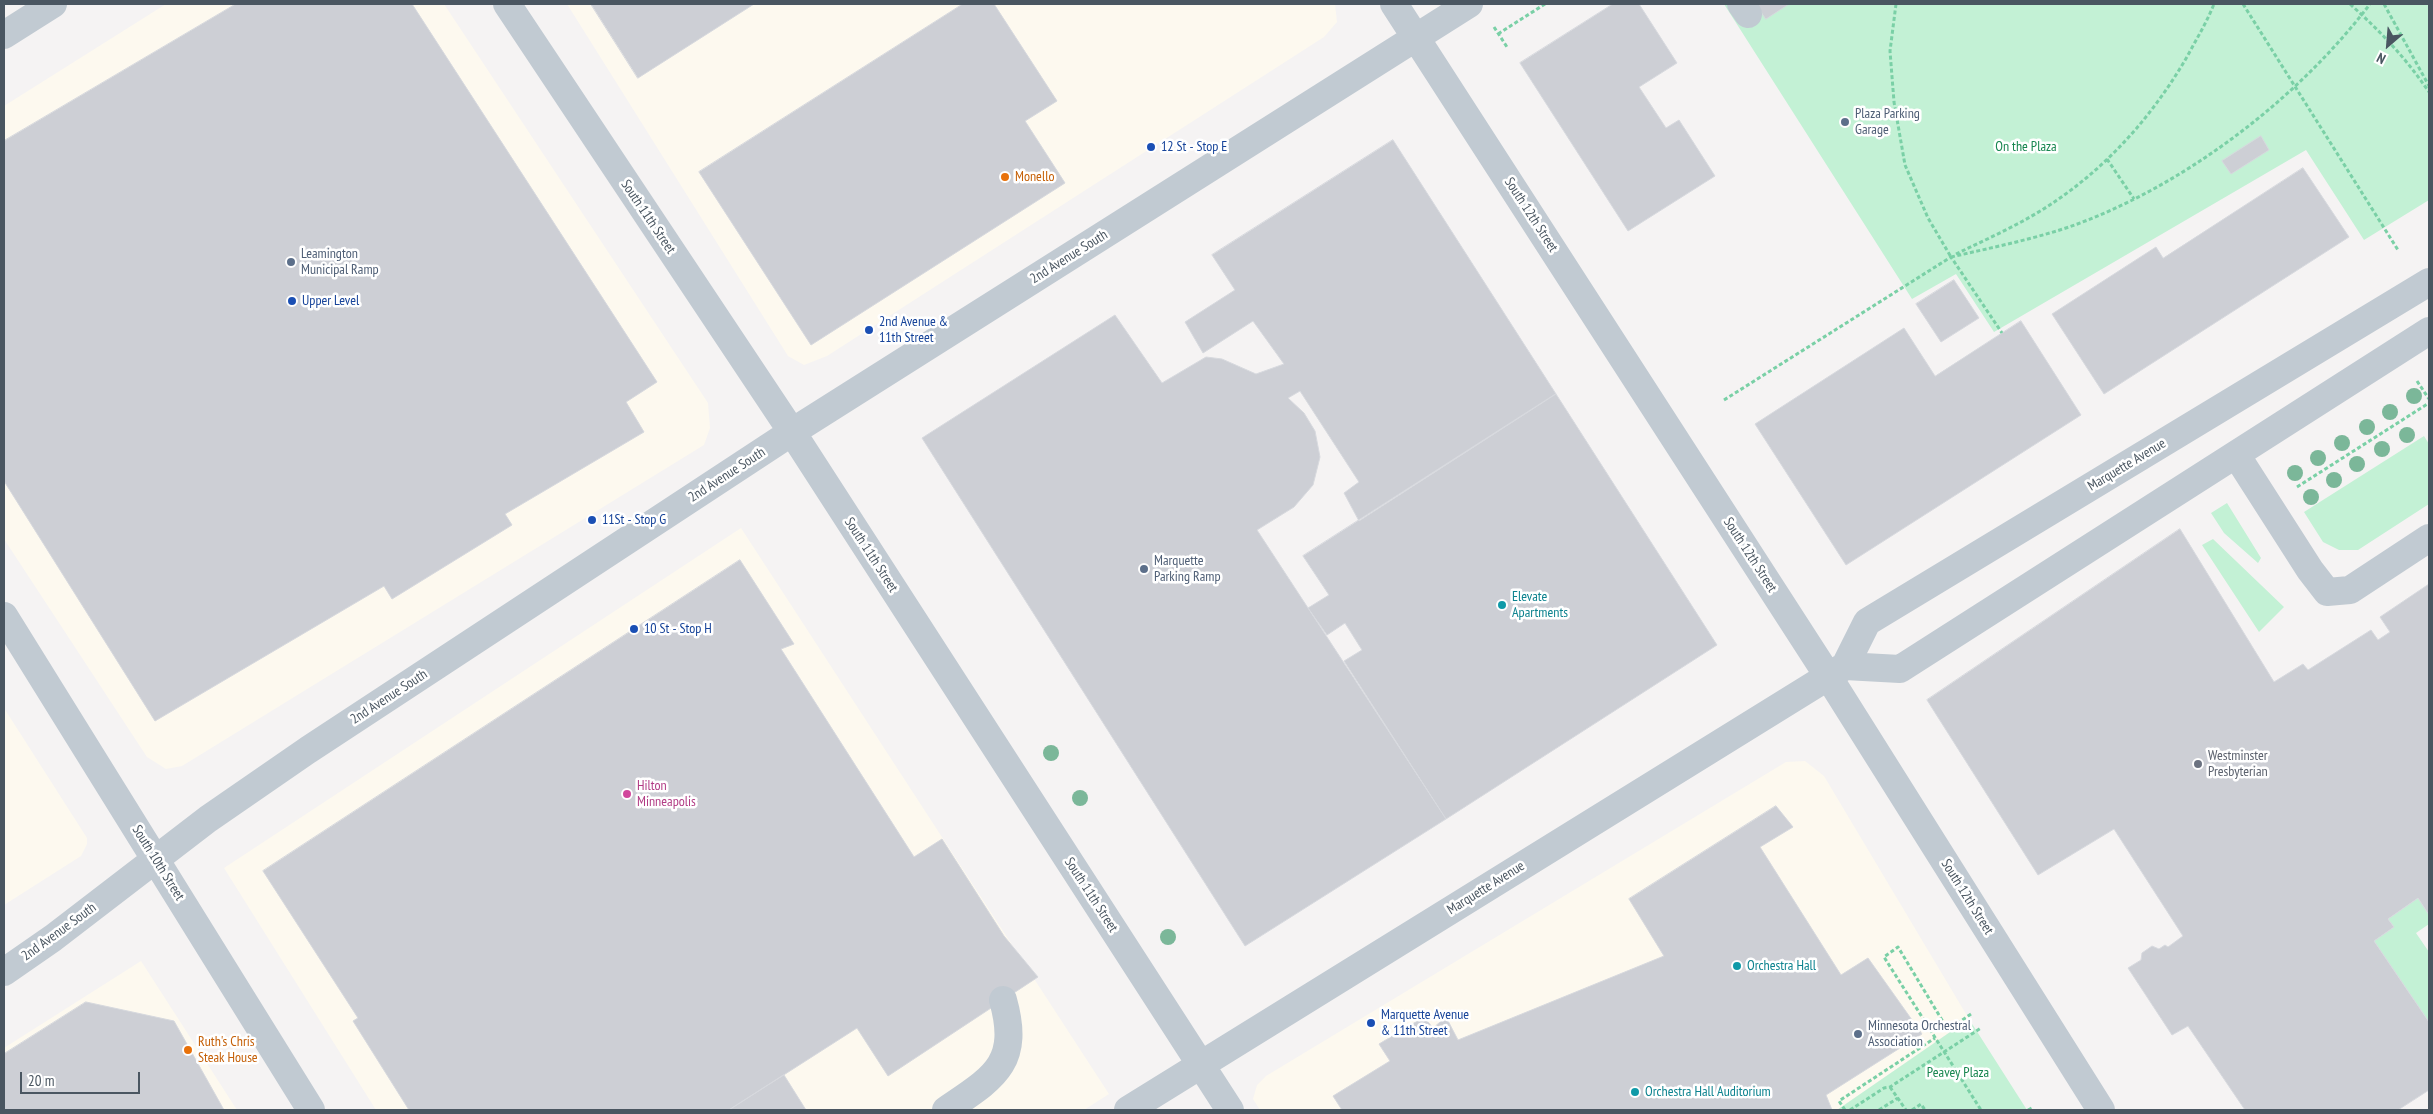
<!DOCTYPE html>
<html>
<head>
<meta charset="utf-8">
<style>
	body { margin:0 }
	#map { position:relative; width:2433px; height:1114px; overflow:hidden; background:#f5f3f3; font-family:"PT Sans Narrow",sans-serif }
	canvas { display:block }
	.frame { position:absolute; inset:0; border:5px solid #4a5661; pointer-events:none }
	.north { position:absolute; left:2363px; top:20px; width:50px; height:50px; -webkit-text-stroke:4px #fff; paint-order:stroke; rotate:207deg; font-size:14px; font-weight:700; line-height:20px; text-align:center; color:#4a5661 }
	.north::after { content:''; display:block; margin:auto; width:18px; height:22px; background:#4a5661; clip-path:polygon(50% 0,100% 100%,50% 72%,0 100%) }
	.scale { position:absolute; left:20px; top:1072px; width:120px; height:22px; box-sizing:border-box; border:2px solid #4a5661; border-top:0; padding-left:6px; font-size:15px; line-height:18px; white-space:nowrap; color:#4a5661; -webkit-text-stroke:4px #fff; paint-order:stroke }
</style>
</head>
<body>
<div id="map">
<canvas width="2433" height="1114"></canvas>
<div class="frame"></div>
<div class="north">N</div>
<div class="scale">20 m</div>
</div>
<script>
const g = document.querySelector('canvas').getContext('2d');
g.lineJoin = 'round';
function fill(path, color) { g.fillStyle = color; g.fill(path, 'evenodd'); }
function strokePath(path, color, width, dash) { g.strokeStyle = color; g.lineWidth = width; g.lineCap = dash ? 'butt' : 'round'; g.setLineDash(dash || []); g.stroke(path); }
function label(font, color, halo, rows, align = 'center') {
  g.font = font + ' "PT Sans Narrow",sans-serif'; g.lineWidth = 5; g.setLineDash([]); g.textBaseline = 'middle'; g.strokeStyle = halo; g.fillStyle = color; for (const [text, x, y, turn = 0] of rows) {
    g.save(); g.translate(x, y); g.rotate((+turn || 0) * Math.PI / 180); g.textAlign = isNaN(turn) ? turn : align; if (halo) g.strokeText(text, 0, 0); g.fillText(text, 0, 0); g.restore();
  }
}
const commercial = new Path2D(`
	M166,4H444L708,403L710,428L704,445L182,766L166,769L147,757L4,539V106Z
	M567,4H1335L1337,22L1324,37L827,356L804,365L788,356Z
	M741,528L1109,1094L1084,1110H376L224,868Z
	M4,708L87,838V844L81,856L4,905Z
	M1805,761L1824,776L1969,1019L1837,1110H1260L1253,1099L1257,1085L1266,1076L1786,762Z
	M141,961L237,1110H4V1048Z`);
const green = new Path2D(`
	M1724,4H2429V200L2364,240L2306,150L1994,332L1956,274L1912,299Z
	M2424,436L2429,444V504L2358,550H2339L2323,542L2304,512Z
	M2227,503L2261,558L2258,563L2224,533L2211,513Z
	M2213,539L2284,607L2259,632L2202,545Z
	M2418,898L2429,915V924L2416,933L2429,952V1022L2374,941L2394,927L2388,919Z
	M1969,1019L2027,1110H1837Z`);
const building = new Path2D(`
	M236,4H412L657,382L626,402L644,432L505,514L512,525L392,599L384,586L155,721L4,481V141Z
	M591,4H754L638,78Z
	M963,4H994L1057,101L1025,121L1065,183L811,345L699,172Z
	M1613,4H1639L1677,63L1639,87L1666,128L1679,120L1715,176L1628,231L1520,63Z
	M1756,4H1789L1766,19Z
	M2261,136L2269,150L2231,174L2222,161Z
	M1393,140L1556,394L1359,521L1344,493L1359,482L1300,391L1288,398L1304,413L1315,431L1320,457L1313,485L1294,507L1257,530L1446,819L1245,946L922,438L1115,315L1162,383L1206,357L1222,359L1256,374L1284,364L1253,321L1203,353L1185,322L1235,290L1212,255Z
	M2303,168L2349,237L2104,394L2052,314L2156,247L2163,258Z
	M1954,280L1979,318L1941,342L1916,304Z
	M2021,321L2081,415L1846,565L1755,424L1904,328L1935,376Z
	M1556,394L1717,645L1446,819L1344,661L1362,650L1345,623L1327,635L1308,608L1329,595L1303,556Z
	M2180,529L2274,682L2303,664L2308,670L2371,630L2378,640L2390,632L2380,617L2429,584V915L2418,898L2388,919L2394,927L2374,941L2429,1022V1090L2398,1110H2245L2188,1026L2172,1035L2128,968L2141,960L2142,953L2152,946L2159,949L2165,945L2168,947L2183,936L2114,829L2038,875L1927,700Z
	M740,560L794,644L781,649L914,857L942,839L1004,936L1038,977L888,1076L857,1028L729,1110H409L353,1021L358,1018L263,871Z
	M1776,806L1793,827L1760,847L1841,975L1868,958L1922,1034L1826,1095L1832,1110H1342L1333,1096L1390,1061L1379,1044L1424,1017L1433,1028L1446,1017L1458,1040L1664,956L1629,899Z
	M86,1002L174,1021L224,1110H4V1054Z
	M784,1075L806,1110H729Z`);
const path = new Path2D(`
	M1896,4L1890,51L1894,102L1905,165L1928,218L1951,257
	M2243,4L2398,250
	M2350,4C2381,32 2405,57 2429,92
	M2384,4L2429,86
	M1494,27L1507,47
	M1498,34L1545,4
	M2107,159L2134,199
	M1956,254C1991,237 2028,221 2060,198C2113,161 2156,111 2188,55C2197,38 2207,22 2214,4
	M1951,257C1990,248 2030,240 2069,227C2183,187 2297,100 2370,4
	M2417,381L2429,399
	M1724,400L1951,257L2002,333
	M2297,487L2429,403
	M1971,1014L1948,1030L1898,947L1884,957L1981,1110
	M1890,1087L1906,1110
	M1845,1110L1839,1101L1935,1038
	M1850,1110L1884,1088L1890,1087L1981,1028
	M1879,1110L1898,1098
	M1912,1110L1921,1104L1925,1110
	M2028,1110L2032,1108`);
const minor = new Path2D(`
	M507,4L792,432L1230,1110
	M1394,4L1828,676L2101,1110
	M1741,4L1748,14
	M4,35L53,4
	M2237,456L2310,570L2327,592L2350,590L2429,538
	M4,616L311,1110
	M1845,666L1867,622L2429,282
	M4,972L53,938L208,819L308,750L792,432L1469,4
	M946,1110C993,1078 1021,1064 1003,1000
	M1128,1110L1845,666L1900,669L2429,331`);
const trees = [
	[2414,396],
	[2390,412],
	[2367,427],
	[2407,435],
	[2342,443],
	[2382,449],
	[2318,458],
	[2357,464],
	[2295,473],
	[2334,480],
	[2311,497],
	[1051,753],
	[1080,798],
	[1168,937]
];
const markers = [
	[1845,122,5,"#5c6f8a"],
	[1151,147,5,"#1a4fb4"],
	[1005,177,5,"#e8710a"],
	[291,262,5,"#5c6f8a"],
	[292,301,5,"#1a4fb4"],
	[869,330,5,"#1a4fb4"],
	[592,520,5,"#1a4fb4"],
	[1144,569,5,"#5c6f8a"],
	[1502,605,5,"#0f9aa8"],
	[634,629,5,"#1a4fb4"],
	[2198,764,5,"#6b7280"],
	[627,794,5,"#d1479c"],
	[1737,966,5,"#0f9aa8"],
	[1371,1023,5,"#1a4fb4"],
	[1858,1034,5,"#5c6f8a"],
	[188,1050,5,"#e8710a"],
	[1635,1092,5,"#0f9aa8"]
];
const serviceNames = [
	["Plaza Parking",1855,114],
	["Garage",1855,130],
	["Leamington",301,254],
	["Municipal Ramp",301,270],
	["Marquette",1154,561],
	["Parking Ramp",1154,577],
	["Minnesota Orchestral",1868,1026],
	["Association",1868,1042]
];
const transitNames = [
	["12 St - Stop E",1161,147],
	["Upper Level",302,301],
	["2nd Avenue &",879,322],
	["11th Street",879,338],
	["11St - Stop G",602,520],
	["10 St - Stop H",644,629],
	["Marquette Avenue",1381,1015],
	["& 11th Street",1381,1031]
];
const parkNames = [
	["On the Plaza",2026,147],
	["Peavey Plaza",1958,1073]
];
const foodNames = [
	["Monello",1015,177],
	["Ruth's Chris",198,1042],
	["Steak House",198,1058]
];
const streetNames = [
	["South 12th Street",1531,215,57],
	["South 11th Street",648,217,56],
	["2nd Avenue South",1069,257,-32],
	["Marquette Avenue",2127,465,-31],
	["2nd Avenue South",727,475,-33],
	["South 11th Street",871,555,57],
	["South 12th Street",1750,555,57],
	["2nd Avenue South",389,697,-33],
	["South 10th Street",158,863,58],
	["Marquette Avenue",1486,888,-32],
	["South 11th Street",1091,895,57],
	["South 12th Street",1967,897,58],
	["2nd Avenue South",59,932,-36]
];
const cultureNames = [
	["Elevate",1512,597],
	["Apartments",1512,613],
	["Orchestra Hall",1747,966],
	["Orchestra Hall Auditorium",1645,1092]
];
const worshipNames = [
	["Westminster",2208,756],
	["Presbyterian",2208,772]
];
const hotelNames = [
	["Hilton",637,786],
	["Minneapolis",637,802]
];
fill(commercial, '#fdf9ef');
fill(green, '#c3f1d5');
fill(building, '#cdcfd5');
strokePath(building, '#d7d9de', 1);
strokePath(path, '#7ad0a6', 3, [4, 2.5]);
strokePath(minor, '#c1cad2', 28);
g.fillStyle = '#7bb799';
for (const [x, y] of trees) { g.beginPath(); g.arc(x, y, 8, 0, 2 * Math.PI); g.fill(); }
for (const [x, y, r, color] of markers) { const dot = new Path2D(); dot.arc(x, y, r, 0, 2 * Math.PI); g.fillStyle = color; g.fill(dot); strokePath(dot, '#fff', 2); }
label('14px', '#4e5e75', '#fff', serviceNames, 'left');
label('14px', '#164399', '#fff', transitNames, 'left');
label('14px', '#17864f', '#fff', parkNames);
label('14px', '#c56008', '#fff', foodNames, 'left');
label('14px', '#4a5661', '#fff', streetNames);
label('14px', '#0d838f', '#fff', cultureNames, 'left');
label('14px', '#5b616d', '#fff', worshipNames, 'left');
label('14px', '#b23c85', '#fff', hotelNames, 'left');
</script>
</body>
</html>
